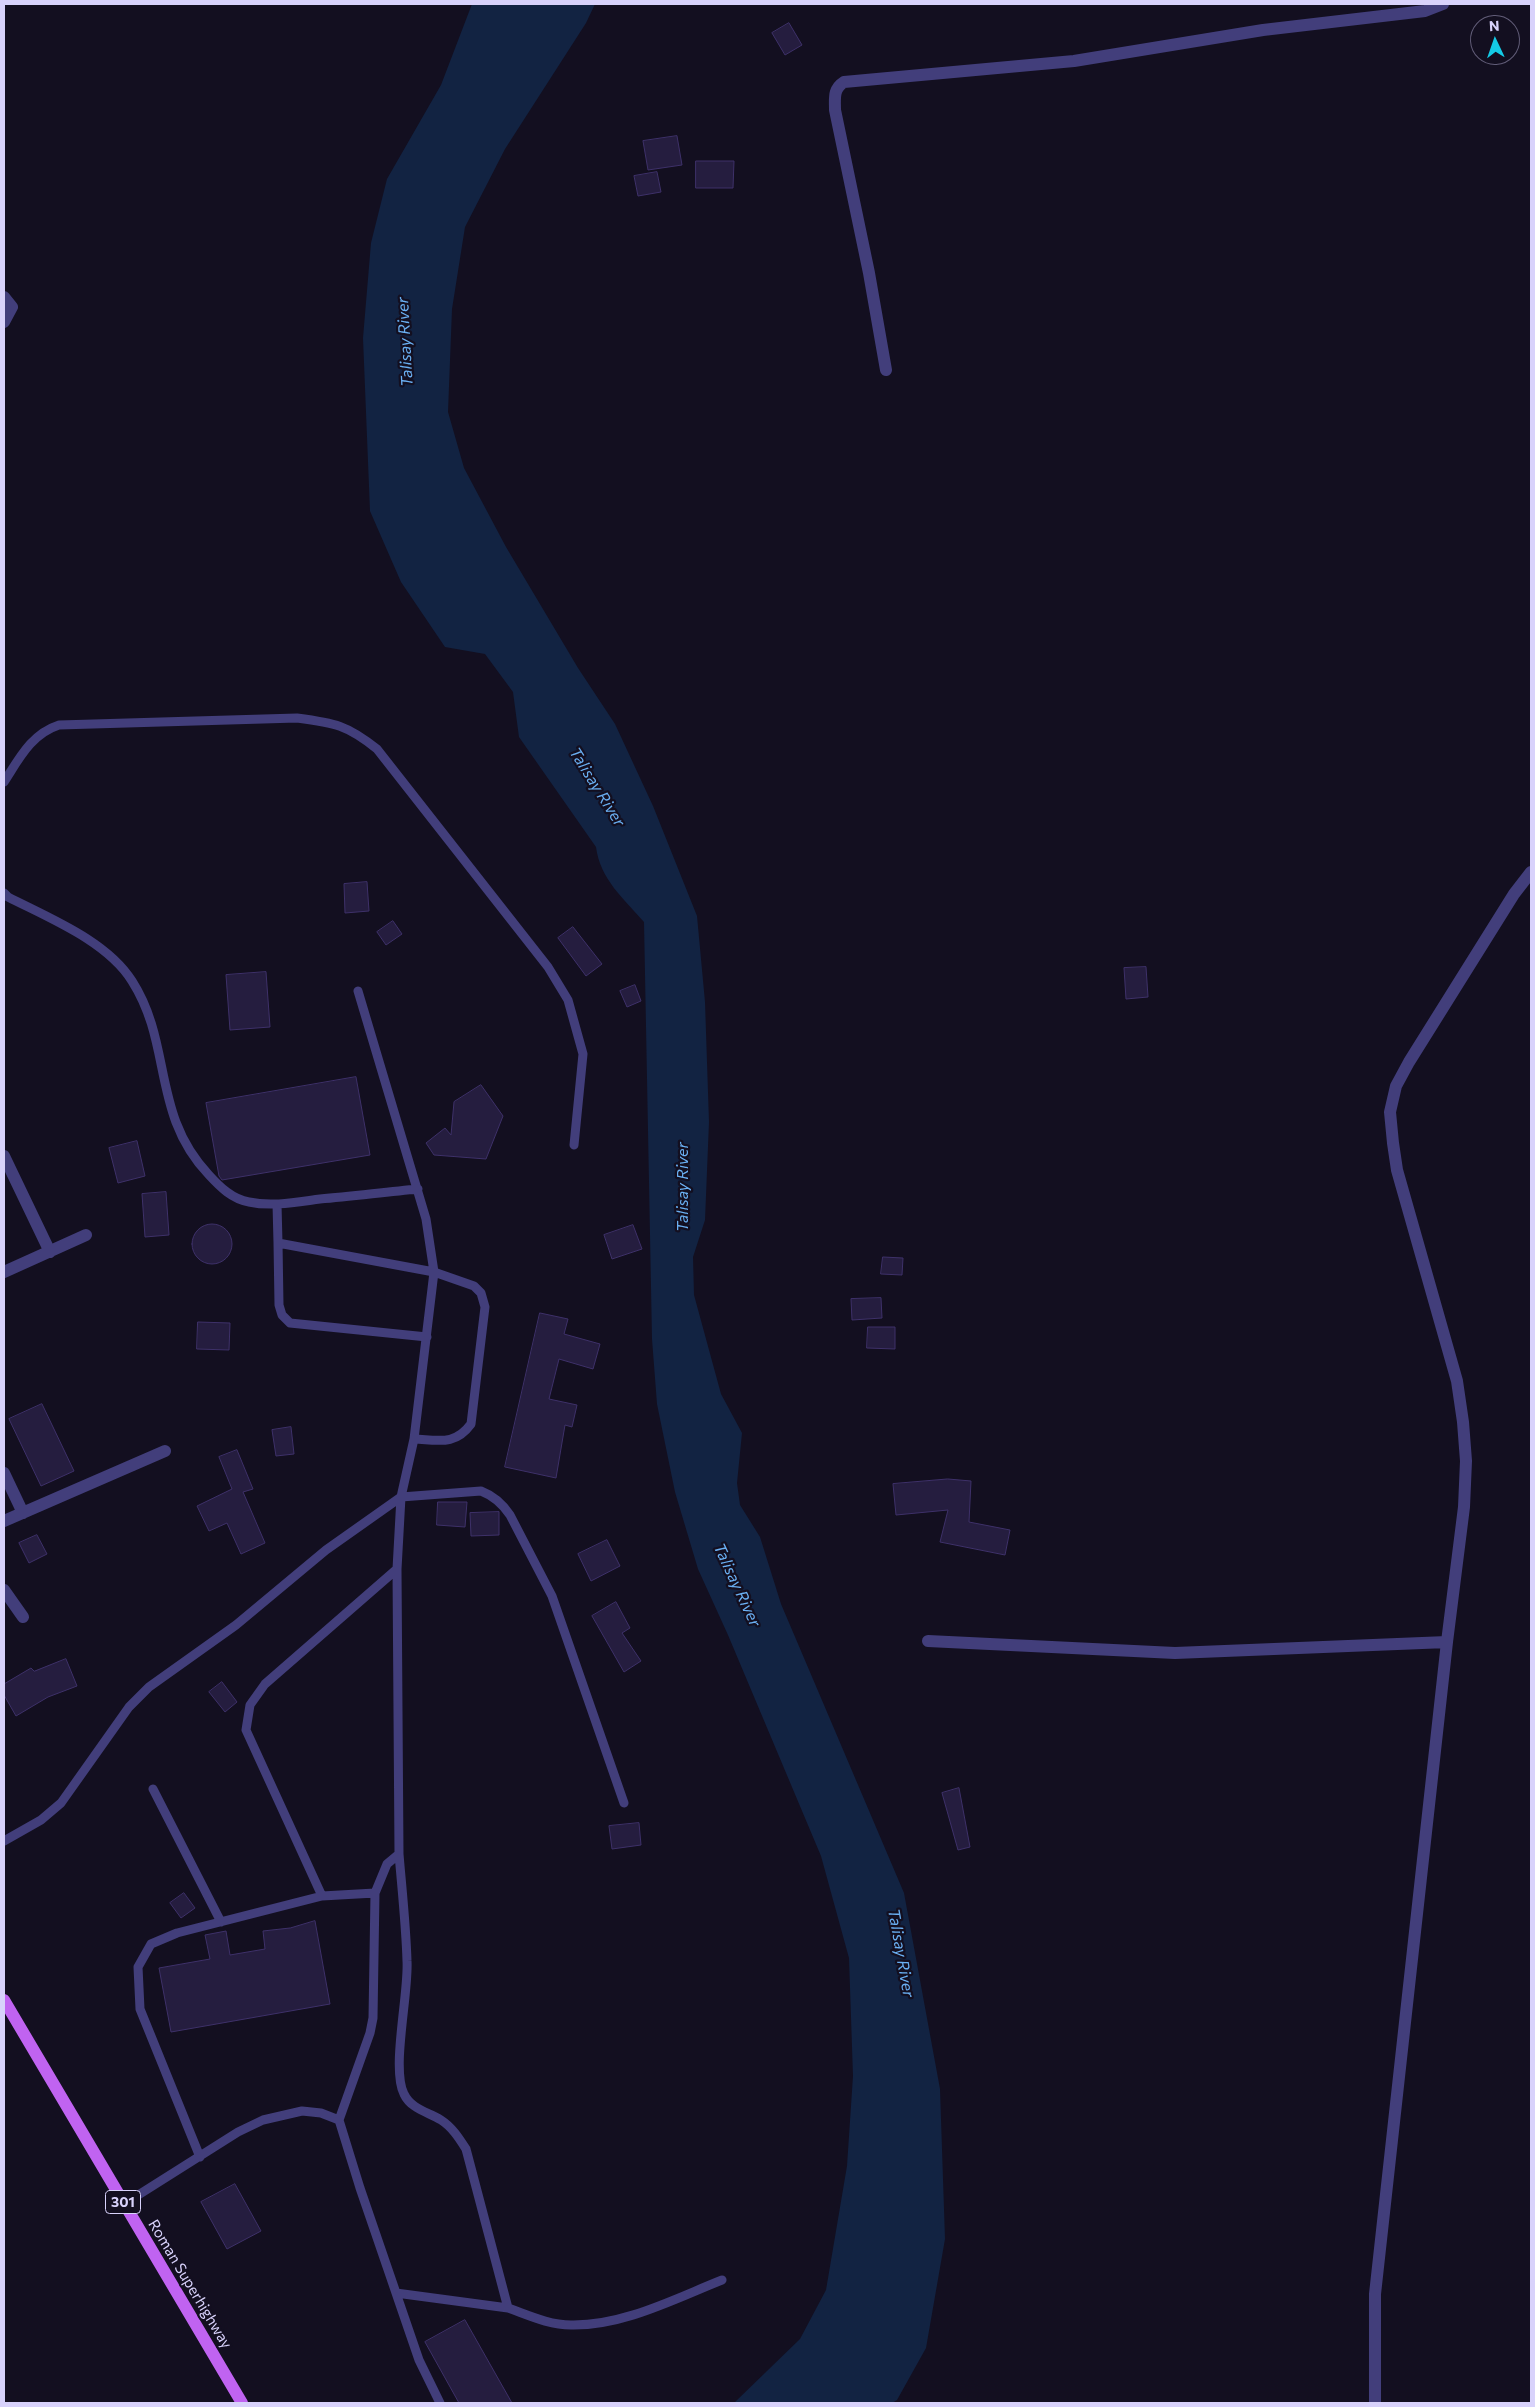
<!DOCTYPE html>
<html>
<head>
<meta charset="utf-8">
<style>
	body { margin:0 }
	#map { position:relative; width:1535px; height:2407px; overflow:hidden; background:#130f20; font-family:Commissioner,sans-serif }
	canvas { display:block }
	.frame { position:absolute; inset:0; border:5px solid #d8d2fb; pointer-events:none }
	.north { position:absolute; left:1470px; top:15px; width:50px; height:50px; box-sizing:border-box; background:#130f20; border:1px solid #625d78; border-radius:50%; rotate:357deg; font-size:14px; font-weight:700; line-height:20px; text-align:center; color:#d8d2fb }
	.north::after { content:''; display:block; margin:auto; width:18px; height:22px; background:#14cae5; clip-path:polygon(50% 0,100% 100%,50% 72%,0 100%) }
</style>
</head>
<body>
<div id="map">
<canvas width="1535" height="2407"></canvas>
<div class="frame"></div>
<div class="north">N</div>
</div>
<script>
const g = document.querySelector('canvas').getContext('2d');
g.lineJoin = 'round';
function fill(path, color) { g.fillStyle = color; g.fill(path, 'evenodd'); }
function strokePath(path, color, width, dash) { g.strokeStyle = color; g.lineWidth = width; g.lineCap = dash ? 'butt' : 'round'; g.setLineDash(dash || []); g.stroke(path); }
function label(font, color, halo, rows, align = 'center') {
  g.font = font + ' Commissioner,sans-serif'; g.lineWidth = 4.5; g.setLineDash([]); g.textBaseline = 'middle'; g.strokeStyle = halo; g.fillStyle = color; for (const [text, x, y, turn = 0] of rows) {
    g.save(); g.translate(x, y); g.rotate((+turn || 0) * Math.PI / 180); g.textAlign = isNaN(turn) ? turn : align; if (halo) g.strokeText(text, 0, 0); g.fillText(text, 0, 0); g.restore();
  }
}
const water = new Path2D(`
	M472,4H595L586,23L505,149L465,227L452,309L448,412L464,468L506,547L578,668L615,724L653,806L697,916L705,1002L709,1122L705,1220L693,1257L694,1295L721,1394L742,1433L737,1483L740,1505L760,1537L781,1604L904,1893L940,2089L945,2239L926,2348L897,2400L892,2403H734L800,2339L826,2290L847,2166L853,2076L849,1958L821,1856L728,1635L698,1569L675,1492L657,1404L652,1339L644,922C624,899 600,879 596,847L519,737L513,692L485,654L445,647L401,582L370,511L363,338L371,243L387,179L441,85Z`);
const building = new Path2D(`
	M789,23L802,45L785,55L772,33Z
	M677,136L682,165L648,170L643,141Z
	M696,161H734L733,188H696Z
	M657,172L661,192L638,196L634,176Z
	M367,882L369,911L345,913L344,884Z
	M393,921L402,934L386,945L377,932Z
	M573,927L602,964L586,976L558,938Z
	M1146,967L1148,997L1126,999L1124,968Z
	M266,972L270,1027L230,1030L226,975Z
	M635,985L641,1001L627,1007L620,991Z
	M356,1077L370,1155L222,1180L219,1176L206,1103Z
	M481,1085L503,1116L486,1159L434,1155L426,1143L445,1128L451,1135L454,1102Z
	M137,1141L145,1176L118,1183L109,1148Z
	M166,1192L169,1235L145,1237L142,1194Z
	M192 1244a20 20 0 1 1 40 0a20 20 0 1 1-40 0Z
	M633,1225L642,1249L612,1259L604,1235Z
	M883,1257L903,1258L902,1275L881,1274Z
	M881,1298L882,1318L852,1320L851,1299Z
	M540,1313L568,1319L564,1334L600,1344L593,1369L559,1359L549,1399L577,1405L572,1427L565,1425L556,1478L505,1467Z
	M198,1322L230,1323L229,1350L197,1349Z
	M868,1327H895V1349L867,1348Z
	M42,1404L74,1471L41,1486L9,1419Z
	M291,1427L294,1454L276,1456L272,1430Z
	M237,1450L253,1489L243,1492L265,1543L241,1554L227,1523L209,1531L197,1506L232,1489L219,1457Z
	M948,1479L971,1481L969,1522L1010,1530L1005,1555L940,1542L948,1510L896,1515L893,1484Z
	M438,1502H467L465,1527L437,1525Z
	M499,1512V1535L471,1536L470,1513Z
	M37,1535L47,1554L29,1563L19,1543Z
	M607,1540L620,1566L591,1581L578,1554Z
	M616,1602L630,1628L622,1633L641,1661L624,1672L592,1616Z
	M66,1659L77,1686L48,1697L16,1716L4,1695V1684L31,1668L34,1671Z
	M222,1682L237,1702L225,1712L209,1692Z
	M959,1788L970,1847L958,1850L942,1793Z
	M639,1823L641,1845L612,1849L609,1826Z
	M184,1893L195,1908L181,1918L170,1903Z
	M315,1921L330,2004L171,2032L159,1968L210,1959L205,1935L226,1931L230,1955L265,1949L263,1931L290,1928Z
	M235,2184L261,2231L227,2249L201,2202Z
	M465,2320L512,2403H459L425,2342Z`);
const lane = new Path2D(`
	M4,782C19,759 31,734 59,725L297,718C335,723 347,725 377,749L548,967L568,1000L583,1054L574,1145
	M4,893L8,897C49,918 107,941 132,981C173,1045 151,1114 209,1175C220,1187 232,1199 249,1202C272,1207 297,1202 320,1199C353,1196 386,1192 418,1189
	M277,1204L278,1243L434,1272L474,1286L481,1293L485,1307L471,1424C455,1446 438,1440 414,1439
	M278,1243L279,1305L282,1315L290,1323L427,1337
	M153,1789L221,1922
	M4,1841L41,1820L61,1803L129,1707L149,1687L236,1625L326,1550L401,1497L481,1491C494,1496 502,1503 510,1515L552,1596L624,1803
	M399,1854C402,1890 406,1926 407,1961C409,1993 391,2069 404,2094C411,2109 428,2112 441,2120C452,2127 459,2138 466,2149L508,2308C528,2315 549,2325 571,2325C623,2326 674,2299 722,2280
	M322,1896L246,1730L250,1705L265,1684L397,1569
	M339,2120L360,2188L419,2360L440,2403
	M200,2157L140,2009L138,1967L151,1944L177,1933L322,1896L375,1893
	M124,2204L238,2132L263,2120L302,2111L321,2113L339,2120L370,2033L373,2018L375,1893L387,1864L399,1854L397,1569L401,1497L414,1439L434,1272L426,1219L358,991
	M396,2293L508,2308`);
const street = new Path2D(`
	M4,297L12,307L4,322
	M886,370L869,273L835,110C835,98 833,89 844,82L1074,61L1263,30L1425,11L1443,4
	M4,1156L50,1252
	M4,1272L86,1235
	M4,1473L23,1513
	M4,1521L165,1451
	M4,1590L23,1617
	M928,1641L1175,1653L1447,1642
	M1375,2403V2294L1447,1642L1464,1507L1466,1461L1463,1422L1457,1381L1397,1170L1393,1143L1390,1112L1396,1086L1409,1062L1514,894L1531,872`);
const primary = new Path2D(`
	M4,2000L242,2403`);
const shields = [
	[123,2202,35]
];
const shieldNames = [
	["301",123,2202]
];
const streetNames = [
	["Roman Superhighway",190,2284,59]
];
const waterNames = [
	["Talisay River",405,342,-93],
	["Talisay River",597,787,58],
	["Talisay River",683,1187,-90],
	["Talisay River",737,1585,65],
	["Talisay River",901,1953,80]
];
fill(water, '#122342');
fill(building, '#251d3f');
strokePath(building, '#3e3169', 1);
strokePath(lane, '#423e7b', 9);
strokePath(street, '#423e7b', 12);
strokePath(primary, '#c063f1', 12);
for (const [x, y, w] of shields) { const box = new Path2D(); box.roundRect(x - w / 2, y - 11.5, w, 23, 4); g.fillStyle = '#130f20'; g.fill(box); strokePath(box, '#d8d2fb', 1); }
label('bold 14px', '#d8d2fb', null, shieldNames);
label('15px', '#d8d2fb', '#130f20', streetNames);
label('italic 16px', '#6aaff2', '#130f20', waterNames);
</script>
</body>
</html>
